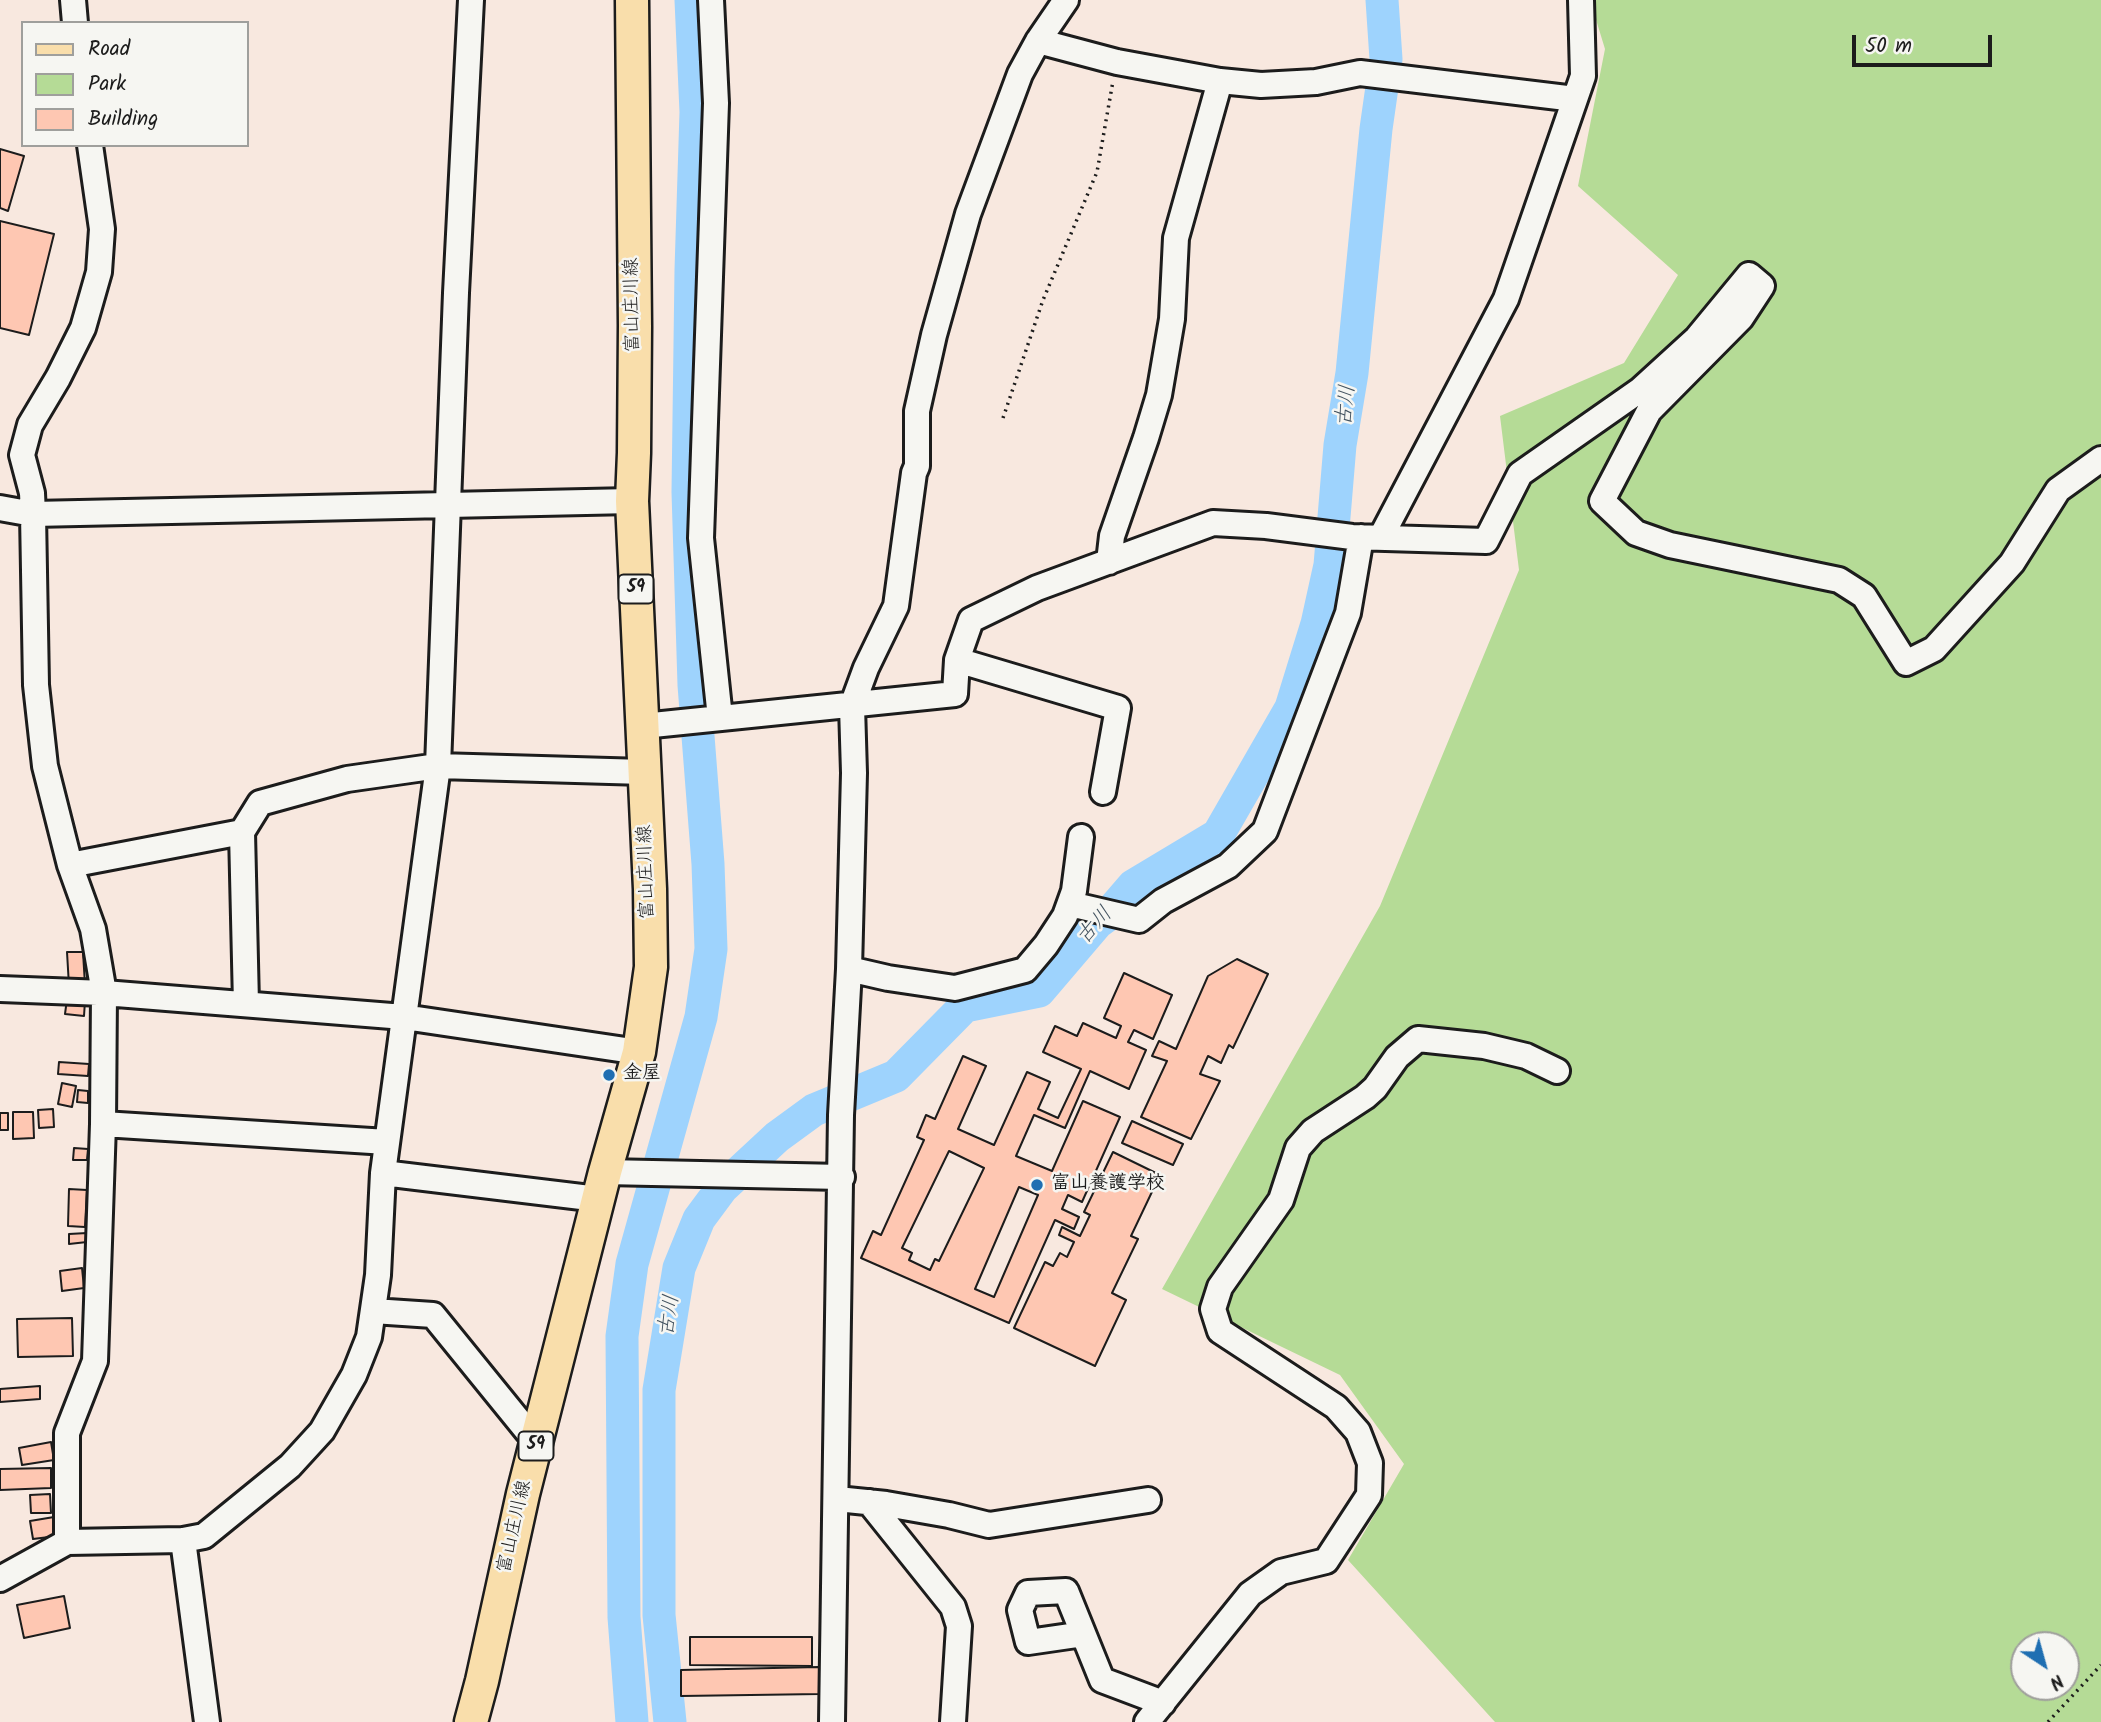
<!DOCTYPE html>
<html>
<head>
<meta charset="utf-8">
<style>
	body { margin:0 }
	#map { position:relative; width:2101px; height:1722px; overflow:hidden; background:#f8e8df; font-family:Kalam,sans-serif }
	canvas { display:block }
	.legend { position:absolute; left:21px; top:21px; width:228px; height:126px; box-sizing:border-box; background:#f6f6f2; border:2px solid #9f9f9c; margin:0; padding:9px 12px; list-style:none; font-size:21px; color:#1c1c1c }
	.legend li { display:flex; align-items:center; gap:14px; height:35px }
	.legend b { width:35px; border:2px solid #9f9f9c }
	.north { position:absolute; left:2010px; top:1631px; width:70px; height:70px; box-sizing:border-box; background:#f6f6f2; border:2px solid #9f9f9c; border-radius:50%; rotate:144deg; font-size:19px; font-weight:700; line-height:28px; text-align:center; color:#1c1c1c }
	.north::after { content:''; display:block; margin:auto; width:24px; height:32px; background:#1f6fb2; clip-path:polygon(50% 0,100% 100%,50% 72%,0 100%) }
	.scale { position:absolute; left:1852px; top:35px; width:140px; height:32px; box-sizing:border-box; border:4px solid #1c1c1c; border-top:0; padding-left:9px; font-size:21px; line-height:24px; white-space:nowrap; color:#1c1c1c; -webkit-text-stroke:5px #f6f6f2; paint-order:stroke }
</style>
</head>
<body>
<div id="map">
<canvas width="2101" height="1722"></canvas>
<ul class="legend">
<li><b style="height:9px;background:#f9deab"></b>Road</li>
<li><b style="height:19px;background:#b5db96"></b>Park</li>
<li><b style="height:19px;background:#fec7b2"></b>Building</li>
</ul>
<div class="north">N</div>
<div class="scale">50 m</div>
</div>
<script>
const g = document.querySelector('canvas').getContext('2d');
g.lineJoin = 'round';
function fill(path, color) { g.fillStyle = color; g.fill(path, 'evenodd'); }
function strokePath(path, color, width, dash) { g.strokeStyle = color; g.lineWidth = width; g.lineCap = dash ? 'butt' : 'round'; g.setLineDash(dash || []); g.stroke(path); }
function label(font, color, halo, rows, align = 'center') {
  g.font = font + ' Kalam,"Klee One",sans-serif'; g.lineWidth = 5; g.setLineDash([]); g.textBaseline = 'middle'; g.strokeStyle = halo; g.fillStyle = color; for (const [text, x, y, turn = 0] of rows) {
    g.save(); g.translate(x, y); g.rotate((+turn || 0) * Math.PI / 180); g.textAlign = isNaN(turn) ? turn : align; if (halo) g.strokeText(text, 0, 0); g.fillText(text, 0, 0); g.restore();
  }
}
const green = new Path2D(`
	M1590,0H2101V1722H1495L1348,1560L1404,1464L1340,1375L1162,1289L1380,906L1519,570L1500,416L1624,363L1678,275L1578,186L1605,49ZM2024,1645H2066V1687H2024Z`);
const river = new Path2D(`
	M632,1722L624,1617L622,1336L632,1264L701,1017L711,949L708,864L694,685L688,492L691,270L696,112L691,0
	M670,1722L659,1615V1390L679,1268L699,1219L722,1188L777,1137L814,1110L896,1076L965,1006L1039,991L1097,923L1108,915L1133,886L1218,835L1291,708L1317,624L1330,565L1340,445L1352,373L1376,129L1386,59L1382,0`);
const building = new Path2D(`
	M0,149L24,156L8,211L0,208Z
	M0,221L54,234L29,335L0,328Z
	M67,952H83L85,985L69,986Z
	M1237,959L1268,974L1233,1048L1229,1045L1221,1063L1208,1056L1200,1074L1220,1081L1191,1139L1141,1117L1167,1061L1152,1056L1159,1041L1176,1049L1208,976Z
	M1124,973L1172,995L1153,1039L1134,1030L1128,1042L1146,1050L1129,1089L1090,1071L1065,1128L1034,1115L1016,1156L1052,1171L1083,1101L1120,1117L1082,1202L1068,1195L1062,1209L1079,1217L1074,1229L1055,1220L1009,1323L861,1258L873,1231L881,1235L924,1140L917,1137L926,1115L935,1119L963,1056L986,1066L958,1129L994,1145L1027,1072L1050,1082L1038,1109L1058,1118L1081,1069L1043,1052L1055,1026L1077,1036L1083,1023L1116,1038L1121,1026L1104,1018ZM949,1151L984,1168L939,1261L935,1259L930,1270L909,1260L912,1253L902,1248ZM1019,1187L1038,1195L994,1297L975,1289Z
	M67,999L85,1001L84,1016L65,1014Z
	M59,1062L89,1064L88,1076L58,1074Z
	M62,1083L76,1086L72,1107L58,1104Z
	M78,1090L88,1091V1103L77,1102Z
	M53,1109L54,1127L39,1128L38,1110Z
	M13,1112H33L34,1138L13,1139Z
	M0,1113H8V1130H0Z
	M1132,1121L1183,1144L1173,1165L1122,1143Z
	M74,1148L88,1149L87,1160H73Z
	M1113,1152L1160,1175L1131,1236L1138,1239L1112,1293L1126,1300L1095,1366L1014,1328L1045,1262L1053,1266L1060,1253L1067,1257L1074,1242L1059,1235L1062,1227L1080,1236L1090,1215L1084,1212Z
	M69,1189L87,1190L85,1227L68,1226Z
	M87,1233V1242L69,1244V1234Z
	M82,1268L84,1288L62,1291L60,1271Z
	M72,1318L73,1356L18,1357L17,1319Z
	M40,1386V1399L0,1402V1389Z
	M51,1442L54,1460L22,1465L19,1448Z
	M51,1468V1488L0,1490V1469Z
	M50,1494L51,1513H31L30,1495Z
	M54,1517L57,1536L33,1539L30,1521Z
	M64,1596L70,1628L24,1638L17,1605Z
	M690,1637H812V1666L690,1665Z
	M819,1667L820,1694L681,1696V1670Z`);
const path = new Path2D(`
	M1003,418L1043,300L1097,172L1113,81
	M2048,1722L2101,1665`);
const minor = new Path2D(`
	M73,0L75,23
	M711,0L716,103L701,538L720,718
	M1038,41L1117,62L1220,81L1261,85L1316,82L1360,73L1575,99
	M0,508L33,514L632,501
	M1381,537L1506,299L1583,76L1581,0
	M1109,562L1112,536L1146,438L1159,395L1172,319L1176,238L1220,81
	M957,660L1118,708L1103,792
	M643,726L955,694L957,660L971,620L1037,588L1213,523L1266,526L1352,537L1486,541L1520,474L1640,390L1697,338L1749,275L1762,286L1741,318L1649,411L1602,501L1636,533L1670,545L1839,580L1864,596L1906,663L1934,649L2012,563L2058,490L2101,459
	M242,832L246,1004
	M70,865L242,832L260,803L347,779L438,766L644,772
	M1070,904L1139,920L1163,901L1228,866L1265,831L1348,613L1361,537
	M849,969L888,978L955,988L1025,970L1046,945L1065,916L1074,891L1081,837
	M0,989L104,993L404,1017L639,1052
	M103,1124L387,1142
	M605,1172L842,1177
	M383,1173L598,1199
	M373,1311L433,1315L528,1432L538,1436
	M837,1499L886,1504L949,1515L989,1525L1148,1500
	M869,1502L953,1607L959,1626L953,1722
	M183,1540L207,1722
	M67,1542V1433L95,1361L103,1124L104,993L93,929L70,865L45,766L36,685L33,514L32,493L22,455L30,425L58,378L83,328L99,272L102,229L90,145
	M0,1579L67,1542L183,1540L204,1536L290,1466L322,1431L354,1375L369,1337L378,1275L383,1173L438,766L456,293L471,0
	M1083,1634L1028,1642L1020,1610L1028,1593L1066,1591L1102,1680L1163,1703
	M832,1722L841,1115L849,969L854,773L852,706L866,668L896,606L914,473L917,466V411L934,335L968,214L1020,74L1038,41L1066,0
	M1147,1722L1250,1594L1281,1572L1326,1561L1369,1495L1370,1463L1358,1432L1336,1407L1220,1331L1213,1309L1220,1287L1281,1200L1298,1148L1313,1131L1365,1097L1375,1088L1397,1057L1418,1039L1484,1046L1526,1056L1557,1071`);
const major = new Path2D(`
	M471,1722L482,1681L523,1494L605,1172L639,1052L651,967L650,889L632,501L634,453L635,326L632,0`);
const markers = [
	[609,1075,7,"#1f6fb2"],
	[1037,1185,7,"#1f6fb2"]
];
const shields = [
	[636,589,35],
	[536,1446,35]
];
const shieldNames = [
	["59",636,589],
	["59",536,1446]
];
const streetNames = [
	["富山庄川線",634,305,-91],
	["富山庄川線",648,872,-92],
	["富山庄川線",516,1527,-77]
];
const poiNames = [
	["金屋",623,1075],
	["富山養護学校",1051,1185]
];
const waterNames = [
	["古川",1348,406,-84],
	["古川",1096,927,-48],
	["古川",671,1316,-81]
];
fill(green, '#b5db96');
strokePath(river, '#9ed3fd', 33);
fill(building, '#fec7b2');
strokePath(building, '#1c1c1c', 2);
strokePath(minor, '#1c1c1c', 30);
strokePath(major, '#1c1c1c', 37);
strokePath(path, '#1c1c1c', 3.5, [2, 5]);
strokePath(minor, '#f6f6f2', 24);
strokePath(major, '#f9deab', 32);
for (const [x, y, r, color] of markers) { const dot = new Path2D(); dot.arc(x, y, r, 0, 2 * Math.PI); g.fillStyle = color; g.fill(dot); strokePath(dot, '#f6f6f2', 2.5); }
for (const [x, y, w] of shields) { const box = new Path2D(); box.roundRect(x - w / 2, y - 14.5, w, 29, 5); g.fillStyle = '#f6f6f2'; g.fill(box); strokePath(box, '#1c1c1c', 2); }
label('bold 18px', '#1c1c1c', null, shieldNames);
label('19px', '#1c1c1c', '#f6f6f2', streetNames);
label('bold 19px', '#1c1c1c', '#f6f6f2', poiNames, 'left');
label('italic 21px', '#435360', '#f6f6f2', waterNames);
</script>
</body>
</html>
